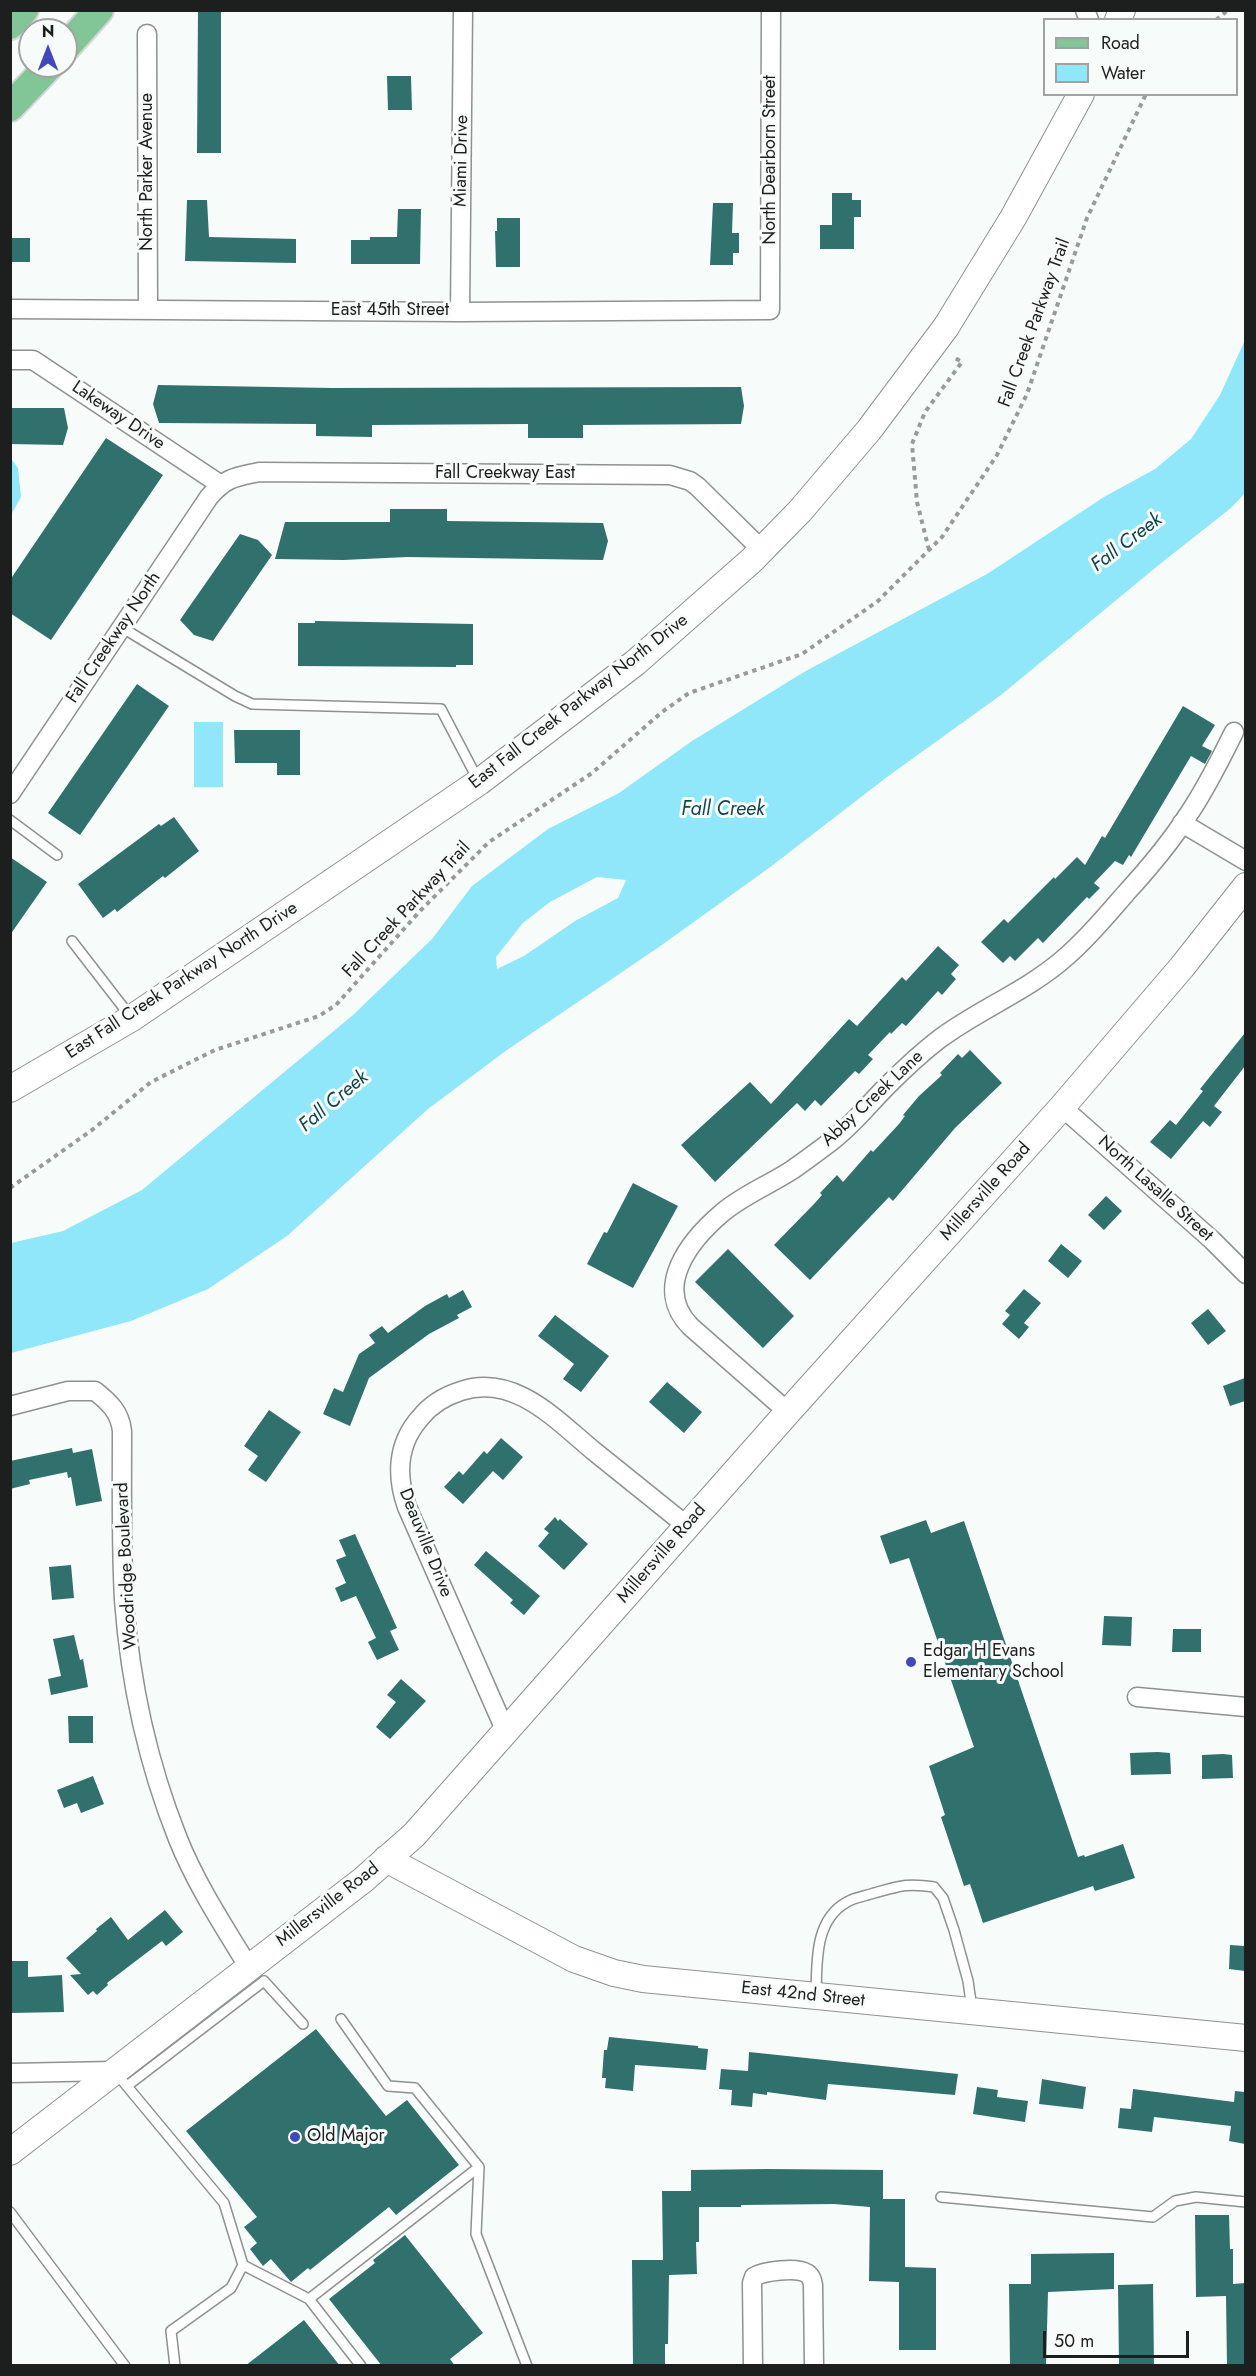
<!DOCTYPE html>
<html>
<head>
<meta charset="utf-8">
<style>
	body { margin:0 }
	#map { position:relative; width:1256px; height:2376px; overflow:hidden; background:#f7fcfa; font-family:Jost,sans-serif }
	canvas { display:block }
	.frame { position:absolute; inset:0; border:12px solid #1d1e1e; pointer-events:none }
	.legend { position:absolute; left:1043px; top:18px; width:195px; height:78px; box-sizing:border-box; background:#f7fcfa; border:2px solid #a0a3a2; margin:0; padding:8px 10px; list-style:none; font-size:18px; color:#1d1e1e }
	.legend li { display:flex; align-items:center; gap:12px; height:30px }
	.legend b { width:30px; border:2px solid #a0a3a2 }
	.north { position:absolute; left:18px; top:18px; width:60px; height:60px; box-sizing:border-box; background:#f7fcfa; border:2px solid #a0a3a2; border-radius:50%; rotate:0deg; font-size:16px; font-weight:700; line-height:24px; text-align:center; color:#1d1e1e }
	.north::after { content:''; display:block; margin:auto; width:21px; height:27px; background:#4347bc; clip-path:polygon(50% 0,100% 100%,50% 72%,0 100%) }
	.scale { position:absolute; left:1043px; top:2331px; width:146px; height:27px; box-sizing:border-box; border:3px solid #1d1e1e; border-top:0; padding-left:8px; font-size:18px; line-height:21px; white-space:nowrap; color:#1d1e1e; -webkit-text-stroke:4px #f7fcfa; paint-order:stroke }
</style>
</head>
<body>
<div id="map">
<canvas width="1256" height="2376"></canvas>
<div class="frame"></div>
<ul class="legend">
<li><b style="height:8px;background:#82c597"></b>Road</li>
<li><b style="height:16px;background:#91e7fa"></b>Water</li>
</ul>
<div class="north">N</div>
<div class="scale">50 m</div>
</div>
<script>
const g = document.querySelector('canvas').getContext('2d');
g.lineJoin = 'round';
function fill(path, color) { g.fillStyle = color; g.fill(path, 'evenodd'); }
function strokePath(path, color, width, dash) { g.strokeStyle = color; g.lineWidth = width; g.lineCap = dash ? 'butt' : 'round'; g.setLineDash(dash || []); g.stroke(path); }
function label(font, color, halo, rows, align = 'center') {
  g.font = font + ' Jost,sans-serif'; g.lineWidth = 6; g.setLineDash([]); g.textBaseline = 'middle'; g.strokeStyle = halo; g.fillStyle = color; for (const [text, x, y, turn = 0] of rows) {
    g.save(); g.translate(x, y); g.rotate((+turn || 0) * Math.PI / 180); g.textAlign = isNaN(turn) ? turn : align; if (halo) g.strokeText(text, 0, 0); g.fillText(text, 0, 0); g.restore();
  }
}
const water = new Path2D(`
	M1245,340V493L1231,508L1160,564L1001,695L887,777L769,868L659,947L507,1050L428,1109L287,1236L208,1289L131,1321L11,1353V1243L63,1231L142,1190L353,1015L432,939L472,886L548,829L619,793L692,741L804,672L987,574L1104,497L1155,469L1191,439L1220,395ZM597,877L626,880L618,898L575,921L524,956L497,969L496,957L523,923L550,902Z
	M11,458L18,468L21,497L11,515Z
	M194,722H223V787H194Z`);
const building = new Path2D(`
	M198,10H221V153H197Z
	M387,76H411L412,110H388Z
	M832,193H852V200H861V217H854V249H820V225H832Z
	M187,200H207L209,237L296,239V263L185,261Z
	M713,203H733L732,233H739V253H733V265H710Z
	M398,209H421L420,264H351V240H370V237H397Z
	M497,218H520V267H496L495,231H497Z
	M10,238H30V262H10Z
	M158,385L332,388L741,387L744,406L741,424L583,425V438H528V424L372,425V437L316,436V424L159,423L153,404Z
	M10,408H64L68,428L63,445L10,444Z
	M106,438L163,475L51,640L10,613V580Z
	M390,509H447V521L603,523L608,541L603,560L407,557L343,560L275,559L285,522H390Z
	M240,534L258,540L272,555L213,641L194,635L180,620Z
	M315,621L473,624V665H456V667L298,666V623H315Z
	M137,684L169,706L80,835L48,813Z
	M1183,706L1215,725L1202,746L1212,751L1205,764L1191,756L1131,857L1129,855L1123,865L1115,861L1094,883L1100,888L1089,899L1087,897L1043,943L1038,938L1015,961L1010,956L1003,963L981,942L1004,919L1008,923L1054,877L1055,879L1077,857L1085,865L1102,836L1105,838Z
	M234,730H300V775H277V763H235Z
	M174,817L199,851L165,878L163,876L117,912L115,909L103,918L78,884L159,824L161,826Z
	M10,857L47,882L10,935Z
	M938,946L959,965L951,974L956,979L942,995L938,991L906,1026L902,1023L891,1034L890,1032L868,1055L873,1059L859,1074L855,1071L821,1106L815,1100L805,1111L797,1103L715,1182L681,1145L750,1082L771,1104L849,1019L857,1026L902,977L906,981Z
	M1245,1033V1066L1214,1106L1222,1112L1210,1127L1203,1121L1171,1159L1150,1142L1170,1120L1176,1125L1203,1091L1200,1089Z
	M970,1050L1002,1083L955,1128L893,1201L889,1197L810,1280L774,1245L814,1204L822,1195L820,1193L837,1175L843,1182L871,1150L873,1152L899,1124L905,1116L903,1115L919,1096L942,1075L940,1073L958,1054L962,1058Z
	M633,1183L678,1206L633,1288L587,1264L604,1232L607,1233Z
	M1106,1196L1122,1211L1104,1230L1088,1215Z
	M1061,1244L1082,1261L1068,1278L1048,1261Z
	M728,1249L794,1316L763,1348L695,1282Z
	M1024,1289L1041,1303L1024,1323L1029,1327L1019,1339L1002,1324L1010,1315L1005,1311Z
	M463,1290L472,1307L457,1315L459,1318L429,1334L369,1378L350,1426L323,1414L334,1388L343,1392L359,1354L375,1343L369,1335L382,1326L388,1333L425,1306L447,1294L449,1298Z
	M1208,1309L1226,1331L1208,1345L1191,1323Z
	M555,1315L609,1356L581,1392L563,1379L574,1364L538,1336Z
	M1245,1378V1401L1230,1406L1223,1386Z
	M667,1382L702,1412L684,1433L649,1402Z
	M269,1410L301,1432L266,1482L248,1470L258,1456L244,1446Z
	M501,1438L523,1457L503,1480L493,1471L463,1504L444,1487L459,1471L463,1475L484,1451L487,1454Z
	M72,1448L73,1453L92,1449L102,1501L76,1506L71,1477L68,1478L67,1472L29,1480L30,1484L10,1489V1461Z
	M555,1517L558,1521L560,1519L588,1544L564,1570L538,1546L549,1533L544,1529Z
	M926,1520L931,1533L964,1521L1078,1857L1084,1855L1085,1857L1123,1844L1135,1878L1095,1891L1093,1886L983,1923L970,1884L964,1886L941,1817L945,1815L929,1766L974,1747L909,1558L890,1564L880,1536Z
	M355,1534L397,1628L390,1631L399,1650L377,1660L368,1642L376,1638L356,1596L341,1602L335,1588L346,1583L336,1560L346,1556L339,1540Z
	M486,1551L540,1596L524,1615L510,1603L513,1600L474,1565Z
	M71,1565L74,1598L52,1600L49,1567Z
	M1104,1616L1132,1617L1131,1646L1102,1645Z
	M1173,1629H1201V1652H1172Z
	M74,1635L80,1660L83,1659L88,1687L51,1695L48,1679L61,1676L53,1639Z
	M401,1679L426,1701L390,1739L376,1727L396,1702L387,1695Z
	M68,1716H93V1743H69Z
	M1158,1752L1170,1753L1171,1774L1131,1775L1130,1753Z
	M1223,1754L1232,1755L1233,1778L1202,1779V1755Z
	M93,1776L104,1804L81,1813L77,1803L64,1808L57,1790Z
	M165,1910L183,1932L166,1946L162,1941L107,1983L108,1985L97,1995L93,1991L88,1995L70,1975L81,1974L66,1958L97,1931L96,1929L111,1917L128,1940Z
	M1230,1945L1245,1946V1971L1229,1969Z
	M10,1961H28V1977L62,1975L64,2012L10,2013Z
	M316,2029L386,2116L407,2100L459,2165L396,2215L389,2207L310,2270L308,2268L291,2282L271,2259L263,2266L250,2249L257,2243L244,2227L257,2217L186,2131Z
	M609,2037L698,2046V2048L708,2049L706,2070L635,2065L633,2091L605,2088L606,2078H602L604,2050H607Z
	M749,2052L958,2074L955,2095L828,2084L826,2100L767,2092V2095L753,2093L752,2107L731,2105L732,2090L719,2089L721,2069L748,2071Z
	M1042,2079L1086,2087L1083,2109L1039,2104Z
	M977,2087L998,2090L997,2097L1028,2101L1025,2122L973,2114Z
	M1133,2089L1234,2102L1235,2091L1245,2092V2144L1229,2141L1231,2126L1154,2117L1152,2132L1118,2128L1120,2108L1131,2109Z
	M767,2169L883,2170V2199H905V2267L936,2268V2350H899V2282L869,2281L870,2207L834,2204L741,2205V2207H699V2242H696L697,2274L669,2275L668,2344H665V2366H633L632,2260H663L662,2191H691V2170Z
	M1195,2215H1229L1230,2249H1233V2284L1245,2283V2366H1227L1226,2296L1196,2297Z
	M405,2235L483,2333L450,2359L455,2366H382L329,2299L375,2263L373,2260Z
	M1114,2253V2289L1048,2292L1046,2366H1010L1009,2284H1031V2254Z
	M1153,2284L1154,2366H1119L1118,2285Z
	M304,2320L340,2366H245Z`);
const path = new Path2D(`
	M1216,20L1228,10
	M929,550L917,502L912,444L925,412L962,362L955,358
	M10,1188L92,1130L151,1082L215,1050L319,1016L336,1005L420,911L489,842L592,773L662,712L689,693L802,654L878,601L942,537L997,455L1027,394L1087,218L1146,94`);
const lane = new Path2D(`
	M121,627L235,696L252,704L441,709L478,780
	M10,820L57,855
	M72,941L130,1016
	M816,1995C817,1963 814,1920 847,1902C855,1897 866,1896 874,1893C900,1886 906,1883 934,1887L943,1898L954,1930L968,1981L972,2009
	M116,2073L224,2203L243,2265L309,2299L479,2167L415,2088L388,2086L341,2019
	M127,2086L264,1981L303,2024
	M479,2167L476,2234L527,2366
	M941,2197L1153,2217L1175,2201L1196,2197L1246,2202
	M10,2212L125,2366
	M309,2299L361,2366
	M175,2366L171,2331L231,2288L243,2265`);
const street = new Path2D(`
	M1085,10L1089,20
	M147,34L148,310
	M10,309L460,312L770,310L771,10
	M460,312L463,10
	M10,360H33L221,485
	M10,794L209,497C226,477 236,477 259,472L670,475L690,481L697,486L762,550
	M1182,823L1246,861
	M1062,1107L1212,1240L1246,1274
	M10,1406L68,1391H95C109,1402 120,1412 122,1431C122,1487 121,1544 124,1600C130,1681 148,1764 178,1839C196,1884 223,1925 248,1966
	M788,1412L691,1327C652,1288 689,1241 722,1213C743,1195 769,1185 792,1170C805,1161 817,1152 829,1143C851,1127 868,1105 887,1086C903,1070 920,1054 938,1040C979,1009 1028,991 1067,956C1089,937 1107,915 1126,893C1148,869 1170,843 1188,815C1206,789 1220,760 1234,732
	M1137,1697L1246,1707
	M506,1732L407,1507C396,1476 397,1444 420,1418C431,1404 445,1396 461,1391C515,1373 557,1421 595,1452C625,1476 656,1501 687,1526
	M10,2073L114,2071
	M753,2366L752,2283L754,2277C763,2271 797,2267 806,2273C811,2275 812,2280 813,2285L814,2366`);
const secondary = new Path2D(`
	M1118,20L1122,10
	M10,1089L132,1018L479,782L635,663L752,560L800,511L869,430L946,327L1013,218L1081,94
	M386,1859L574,1959L614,1973L643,1979L1246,2038
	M10,2152L363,1880L414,1835L788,1412L1062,1107L1182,967L1246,886`);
const primary = new Path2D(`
	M10,25L24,10
	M66,47L99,10
	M10,107L49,66`);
const markers = [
	[911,1662,6,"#4347bc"],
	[295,2137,6,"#4347bc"]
];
const streetNames = [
	["North Dearborn Street",771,160,-90],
	["Miami Drive",462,161,-89],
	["North Parker Avenue",148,172,-90],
	["East 45th Street",390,311],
	["Fall Creek Parkway Trail",1035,323,-70],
	["Lakeway Drive",118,416,34],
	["Fall Creekway East",505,474],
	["Fall Creekway North",114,638,-56],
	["East Fall Creek Parkway North Drive",579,702,-38],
	["Fall Creek Parkway Trail",407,910,-47],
	["East Fall Creek Parkway North Drive",182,981,-33],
	["Abby Creek Lane",873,1099,-43],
	["North Lasalle Street",1155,1189,42],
	["Millersville Road",986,1192,-48],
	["Deauville Drive",425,1543,68],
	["Millersville Road",662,1554,-49],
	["Woodridge Boulevard",127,1566,-93],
	["Millersville Road",328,1905,-38],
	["East 42nd Street",803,1995,6]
];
const poiNames = [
	["Edgar H Evans",923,1652],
	["Elementary School",923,1673],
	["Old Major",307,2137]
];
const waterNames = [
	["Fall Creek",1127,543,-37],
	["Fall Creek",723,810],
	["Fall Creek",334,1102,-40]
];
fill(water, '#91e7fa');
fill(building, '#30706d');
strokePath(lane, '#8d918f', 12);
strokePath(street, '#8d918f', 21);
strokePath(secondary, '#8d918f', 28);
strokePath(primary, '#d6d6d6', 32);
strokePath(path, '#989b9a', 4, [4.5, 4.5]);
strokePath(lane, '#fff', 9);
strokePath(street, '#fff', 18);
strokePath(secondary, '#fff', 26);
strokePath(primary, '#82c597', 28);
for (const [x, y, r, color] of markers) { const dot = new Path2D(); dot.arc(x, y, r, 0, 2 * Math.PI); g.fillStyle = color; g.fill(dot); strokePath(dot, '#f7fcfa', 2); }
label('18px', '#1d1e1e', '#f7fcfa', streetNames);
label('18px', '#1d1e1e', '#f7fcfa', poiNames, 'left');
label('italic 20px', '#10444e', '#f7fcfa', waterNames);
</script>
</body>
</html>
